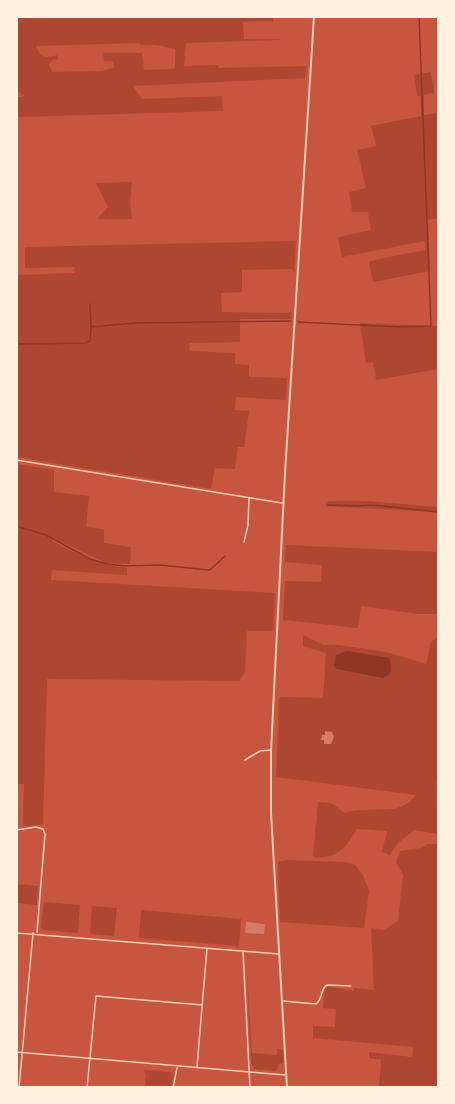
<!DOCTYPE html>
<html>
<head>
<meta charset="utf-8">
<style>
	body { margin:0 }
	#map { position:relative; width:455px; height:1104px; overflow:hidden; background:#c8553d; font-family:Quicksand,sans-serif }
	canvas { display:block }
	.frame { position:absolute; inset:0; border:18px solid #fff3e0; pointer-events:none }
</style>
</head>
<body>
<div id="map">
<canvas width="455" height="1104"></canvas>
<div class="frame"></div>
</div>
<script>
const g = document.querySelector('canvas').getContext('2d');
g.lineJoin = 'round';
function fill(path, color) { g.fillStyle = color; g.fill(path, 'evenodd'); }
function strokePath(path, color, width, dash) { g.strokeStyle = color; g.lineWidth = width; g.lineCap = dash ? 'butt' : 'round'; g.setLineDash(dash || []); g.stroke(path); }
const green = new Path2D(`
	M17,17H273V21L243,22L244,39H281L278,40L186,43L184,66L218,65L219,68L307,66L305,78L133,86L142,99L222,96L223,111L17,117L16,98L25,96L17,91ZM139,43L141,45H157L175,49V69L144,70L142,53H103L104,61H113L114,68L101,71L52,72L49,64L52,60L58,59L57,55C46,59 40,57 36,46Z
	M431,72L434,93L424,95V115L438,113V218L428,220L430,271L373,282L369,261L425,250V241L342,257L338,237L371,230L368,212H352L349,192L366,188L357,150L376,146L371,126L421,116V96H417L414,75Z
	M132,182L130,202L132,219H97L108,207L96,183Z
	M296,241L294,272L291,269L242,270V292L221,293L222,312L288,313L291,311V319H240V342L189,343L190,351L235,353V364L249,365V377L287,378L286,400L236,397L235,410L249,411L244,447H238L235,469L215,468L211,489L17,457L16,275L75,273L74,267L25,268V247Z
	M360,323L438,326V369L376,380L373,362L366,363Z
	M17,464L54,470V492L89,496L86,527L104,529V543L131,547L130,564L106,563L53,538L52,541C80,555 96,565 127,568V575L52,570L51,580L275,593L273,631H247L245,672L239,681L47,679L43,824L26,826L23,824L24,784H16Z
	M329,501H366L438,507V512L325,506Z
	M286,545L438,552V614H418L361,606L358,628L283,620L285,581L321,582L322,565L285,562Z
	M438,634V768L436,788L438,834L414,830L398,843L390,855L382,852L387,831L357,829C345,849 338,859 313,857L318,802L331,803L345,813C370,804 399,819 416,795L276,777L279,697L323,698L326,653L303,646V635L324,645H339L387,652L426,664L431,641L436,639Z
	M427,844H438V1087H379L381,1060L369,1058V1052L412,1057L413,1047L313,1038V1026L335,1027L336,1009L323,1008L325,989L327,987L353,991L354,988L374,990L371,928L384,930L398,921L403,875L396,862L400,851L421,848Z
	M286,860L345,862L355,865L363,875L369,891L364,928L280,922L278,862Z
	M17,884L38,886L37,905L17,903Z
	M44,902L80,905L78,933L44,930L41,927Z
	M92,906L117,908L114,936L90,934Z
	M141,910L241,919L239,946L139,938Z
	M247,976L252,1053L277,1055V1049L283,1050L284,1063L279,1064L276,1071L254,1069L251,1063Z
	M143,1070L171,1072L174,1076L171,1087H145L146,1074Z`);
const water = new Path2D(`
	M347,651L390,658L391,670L389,675L383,678L337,669L334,666L336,655Z`);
const stream = new Path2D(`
	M90,304L91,327
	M298,322L399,327L431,326L419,16
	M16,344L86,343L90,341L91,327L135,323L291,321
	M328,505L358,506L372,505L438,512
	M16,526L46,535L90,559L107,564L125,566L160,565L208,570L211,569L225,556`);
const building = new Path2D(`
	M325,731L332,732L334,737L331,744H324V740H321L322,735H325Z
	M246,922L265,924L264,934L245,933Z`);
const minor = new Path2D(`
	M16,460L282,503
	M244,542L248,525L249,498
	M245,760L260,751L271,750
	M16,830L36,827L43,829L45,834L37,932
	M16,933L279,954
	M243,951L250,1088
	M283,1001L316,1004C323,999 320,989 327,985L351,986
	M16,1052L285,1075
	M197,1067L207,948
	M19,1088L33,933
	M87,1088L96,996L202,1005
	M173,1088L177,1068`);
const tertiary = new Path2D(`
	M287,1088L271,813V751L285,473L314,16`);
fill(green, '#ae4732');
fill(water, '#8f3625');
strokePath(stream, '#8f3625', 1.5);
fill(building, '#d67c66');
strokePath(minor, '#f1ccb7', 1.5);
strokePath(tertiary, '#f1ccb7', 2);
</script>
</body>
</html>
